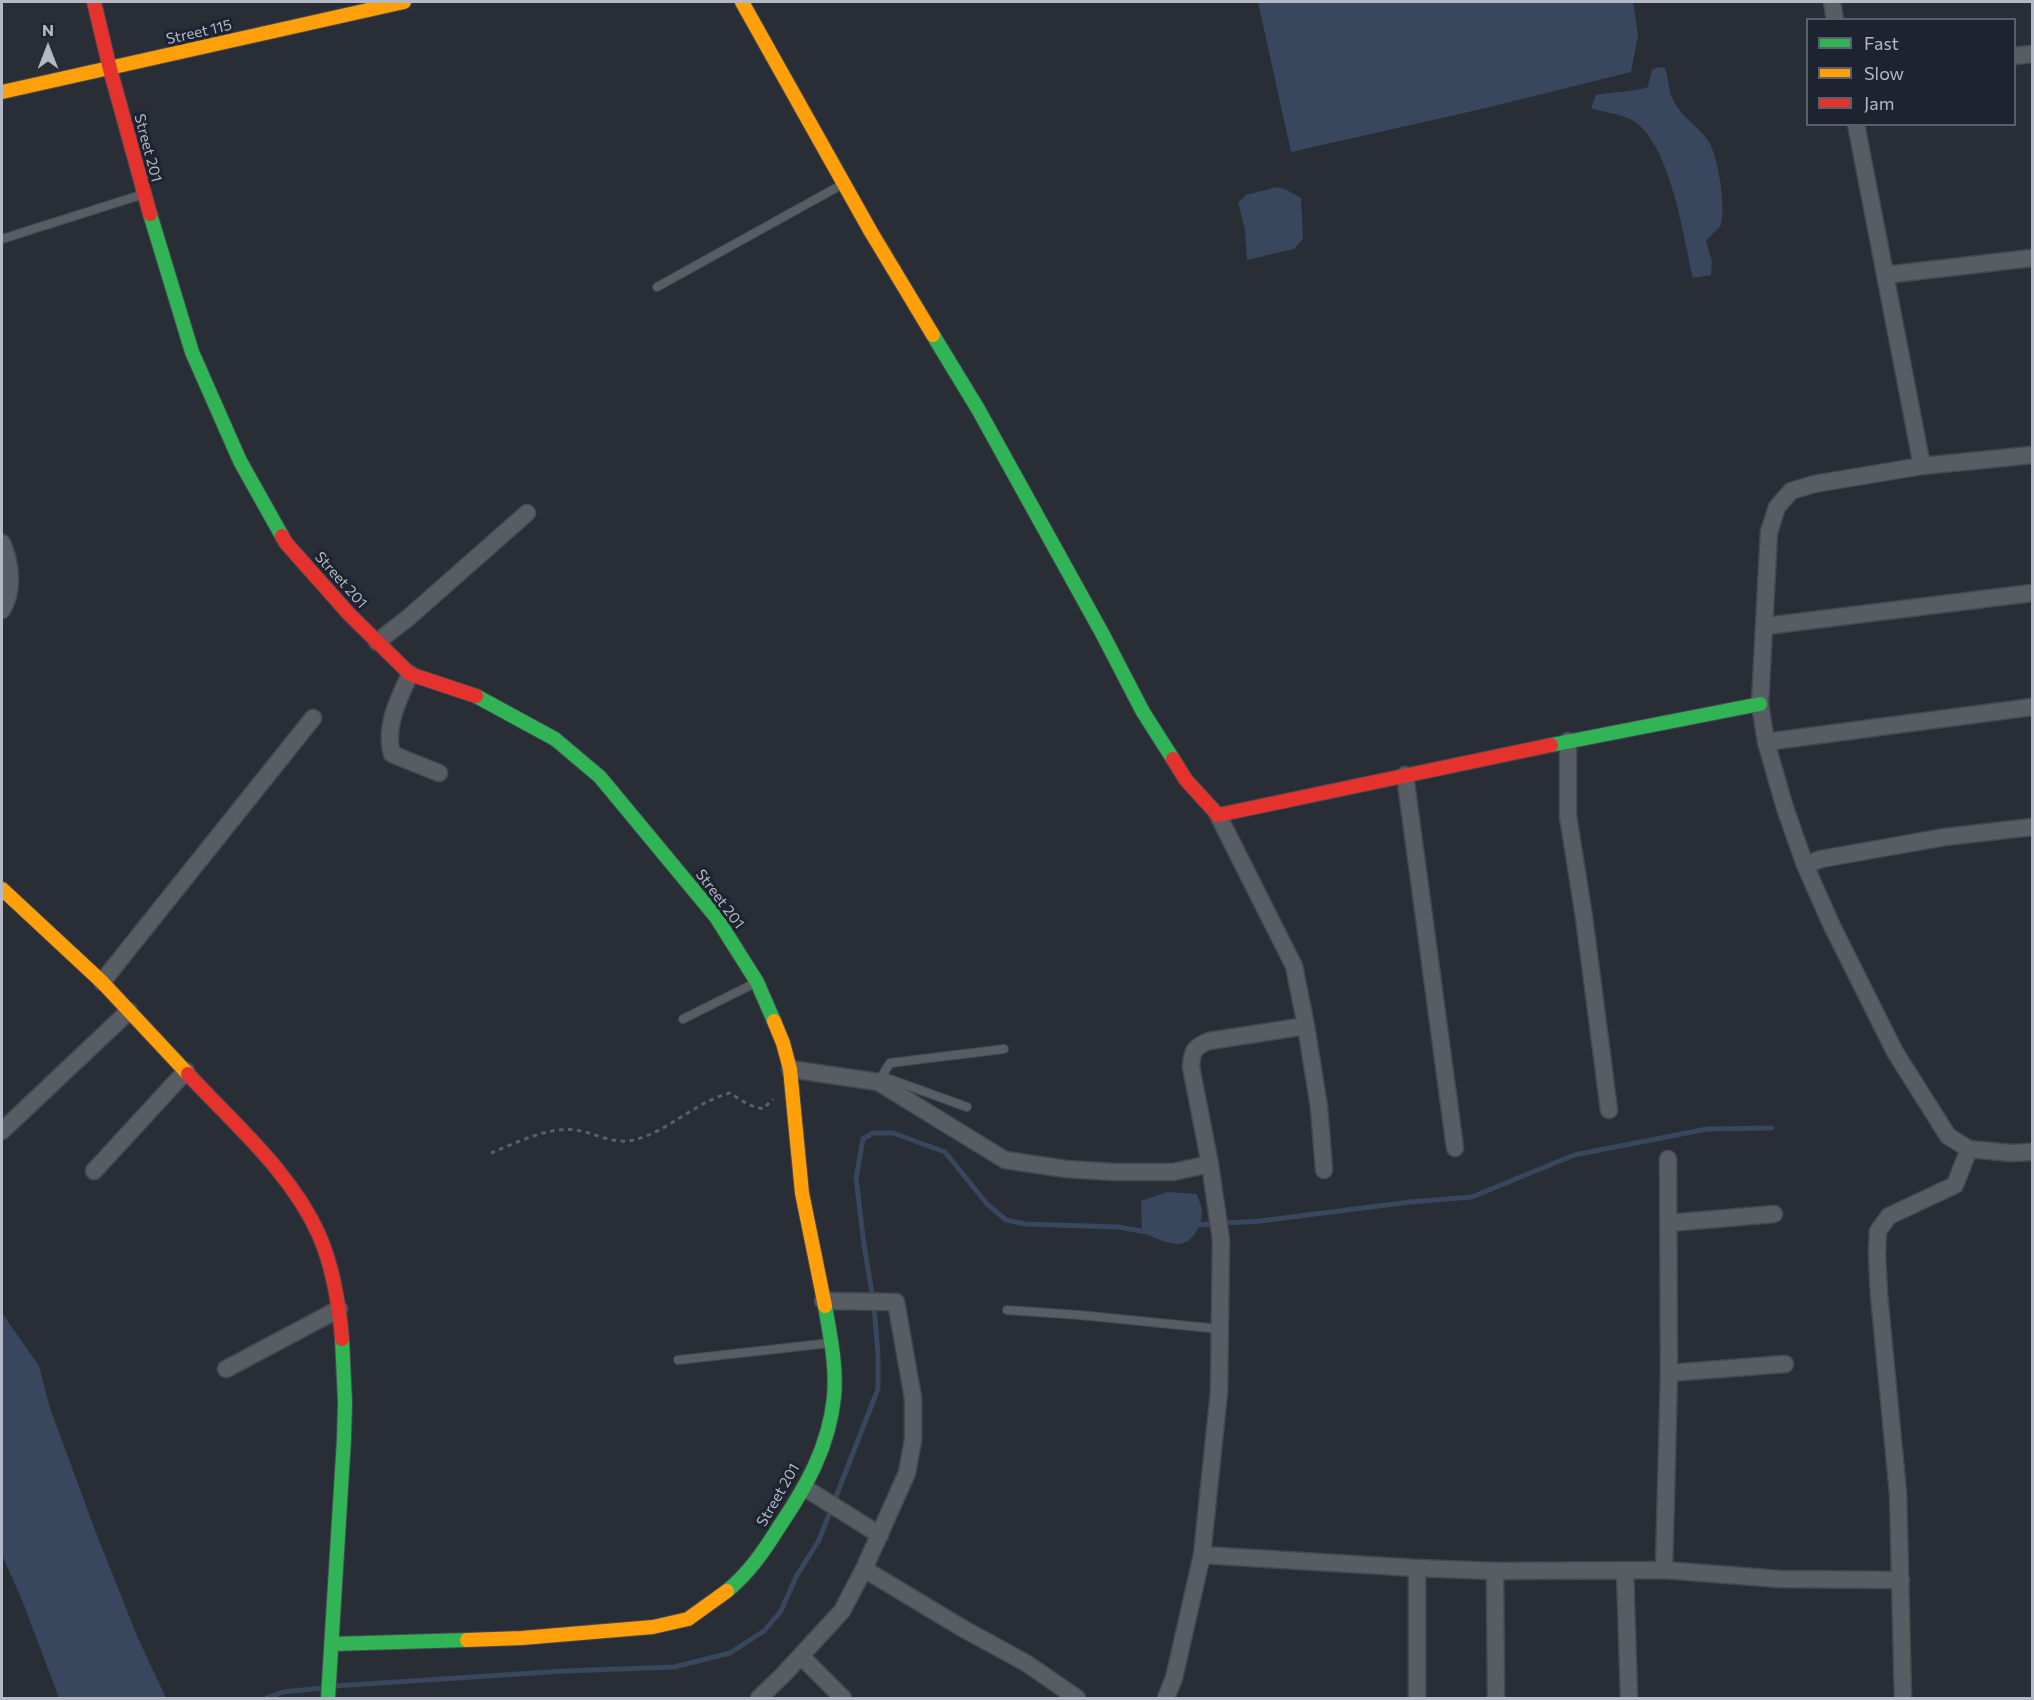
<!DOCTYPE html>
<html>
<head>
<meta charset="utf-8">
<style>
	body { margin:0 }
	#map { position:relative; width:2034px; height:1700px; overflow:hidden; background:#292d35; font-family:Commissioner,sans-serif }
	canvas { display:block }
	.frame { position:absolute; inset:0; border:3px solid #b3b9c6; pointer-events:none }
	.legend { position:absolute; left:1806px; top:18px; width:210px; height:108px; box-sizing:border-box; background:#1d232f; border:2px solid #595f6b; margin:0; padding:8px 10px; list-style:none; font-size:18px; color:#b3b9c6 }
	.legend li { display:flex; align-items:center; gap:12px; height:30px }
	.legend b { width:30px; border:2px solid #595f6b }
	.north { position:absolute; left:18px; top:18px; width:60px; height:60px; -webkit-text-stroke:4px #1d232f; paint-order:stroke; rotate:0deg; font-size:16px; font-weight:700; line-height:24px; text-align:center; color:#b3b9c6 }
	.north::after { content:''; display:block; margin:auto; width:21px; height:27px; background:#b3b9c6; clip-path:polygon(50% 0,100% 100%,50% 72%,0 100%) }
</style>
</head>
<body>
<div id="map">
<canvas width="2034" height="1700"></canvas>
<div class="frame"></div>
<ul class="legend">
<li><b style="height:8px;background:#30b455"></b>Fast</li>
<li><b style="height:8px;background:#ff9f0a"></b>Slow</li>
<li><b style="height:8px;background:#e5322d"></b>Jam</li>
</ul>
<div class="north">N</div>
</div>
<script>
const g = document.querySelector('canvas').getContext('2d');
g.lineJoin = 'round';
function fill(path, color) { g.fillStyle = color; g.fill(path, 'evenodd'); }
function strokePath(path, color, width, dash) { g.strokeStyle = color; g.lineWidth = width; g.lineCap = dash ? 'butt' : 'round'; g.setLineDash(dash || []); g.stroke(path); }
function label(font, color, halo, rows, align = 'center') {
  g.font = font + ' Commissioner,sans-serif'; g.lineWidth = 6; g.setLineDash([]); g.textBaseline = 'middle'; g.strokeStyle = halo; g.fillStyle = color; for (const [text, x, y, turn = 0] of rows) {
    g.save(); g.translate(x, y); g.rotate((+turn || 0) * Math.PI / 180); g.textAlign = isNaN(turn) ? turn : align; if (halo) g.strokeText(text, 0, 0); g.fillText(text, 0, 0); g.restore();
  }
}
const water = new Path2D(`
	M1258,2H1633L1638,36L1631,72L1486,108L1291,152Z
	M1658,67L1665,68C1669,78 1668,91 1673,100C1681,117 1699,126 1709,142C1718,156 1726,208 1721,224C1719,229 1710,236 1706,241L1712,262L1711,275L1693,278C1683,235 1672,155 1639,125C1627,114 1605,113 1591,108L1596,95C1614,91 1631,93 1648,87L1652,70Z
	M1277,187L1287,190L1301,198L1303,239L1294,249L1247,260L1245,230L1238,203L1246,195Z
	M1167,1192L1197,1194C1198,1199 1202,1206 1202,1212C1202,1225 1193,1243 1179,1244C1166,1244 1153,1237 1142,1232L1141,1201Z
	M2,1313L39,1366L50,1408L95,1530L137,1636L166,1698H59L22,1600L2,1555Z`);
const stream = new Path2D(`
	M1195,1225L1260,1221L1410,1202L1472,1197L1574,1155L1707,1129L1772,1128
	M334,1686L565,1671L674,1667L730,1653L764,1631L781,1611L796,1577L819,1540L878,1389V1355L874,1305L864,1245L856,1178L863,1139L873,1133H893L945,1152L987,1204L1006,1220L1025,1224L1118,1227L1147,1232
	M267,1698L283,1692L322,1688`);
const path = new Path2D(`
	M491,1153C516,1143 549,1126 576,1130C595,1133 614,1145 634,1140C669,1131 695,1102 730,1093L749,1105L763,1109L773,1099`);
const lane = new Path2D(`
	M2,239L144,194
	M657,287L843,184
	M683,1019L757,982
	M884,1077L967,1107
	M878,1082L890,1063L1004,1049
	M1007,1310L1079,1315L1220,1329
	M678,1360L830,1343`);
const street = new Path2D(`
	M1832,2L1835,20
	M2014,56L2032,54
	M1856,124L1922,466L1814,484L1791,491L1777,507L1769,532L1760,704L1766,742L1785,808L1805,865L1832,926L1895,1052L1948,1136L1969,1149L2011,1153L2032,1152
	M1885,275L2032,258
	M1922,466L2032,455
	M2,543C11,563 14,591 2,610
	M1766,626L2032,593
	M377,642L408,618L527,513
	M410,674C399,698 384,727 392,754L439,773
	M1568,741V816L1584,917L1609,1110
	M1766,742L2032,707
	M1405,775L1455,1148
	M1805,865L1821,859L1945,837L2032,827
	M102,982L313,718
	M1306,1026L1319,1107L1324,1170
	M790,1069L878,1082L1005,1160L1066,1169L1114,1172H1173L1210,1164
	M2,1131L129,1011
	M94,1171L186,1071
	M1669,1223L1774,1214
	M226,1369L339,1309
	M1669,1373L1785,1364
	M805,1488L880,1535
	M1202,1555L1417,1568L1495,1571L1664,1570L1779,1579L1901,1580
	M1417,1568V1698
	M864,1569L962,1628L1026,1663L1077,1698
	M1664,1570L1669,1373L1668,1159
	M1495,1571L1496,1698
	M1625,1571L1629,1698
	M801,1656L843,1698
	M759,1698L783,1675L842,1611L864,1569L907,1473L913,1440V1398L896,1302L823,1301
	M1166,1698L1174,1678L1202,1555L1219,1392L1221,1240L1210,1164L1191,1067C1192,1051 1194,1047 1209,1041L1306,1026L1294,966L1218,815
	M1903,1698L1898,1493L1879,1295L1877,1254L1878,1231L1889,1216L1955,1185L1969,1149`);
const fast = new Path2D(`
	M150,214L192,352L240,461L282,536
	M933,335L978,409L1102,633L1143,712L1173,759
	M476,696L555,739L600,777L716,917L757,982L774,1021
	M1551,745L1760,704
	M727,1591C749,1573 764,1551 779,1527C806,1487 829,1447 834,1397C837,1367 830,1335 825,1306
	M332,1644L467,1640
	M328,1698L344,1439L345,1402L342,1339`);
const slow = new Path2D(`
	M742,2L871,232L933,335
	M2,92L404,2
	M2,889L102,982L188,1074
	M774,1021L783,1043L790,1069L802,1193L825,1306
	M467,1640L522,1638L653,1627L688,1619L727,1591`);
const jam = new Path2D(`
	M94,2L110,69L150,214
	M282,536L286,543L348,613L410,674L476,696
	M1173,759L1186,780L1218,815L1551,745
	M188,1074C234,1124 291,1172 319,1235C333,1267 339,1304 342,1339`);
const streetNames = [
	["Street 115",199,32,-13],
	["Street 201",148,148,75],
	["Street 201",341,580,48],
	["Street 201",720,899,53],
	["Street 201",778,1495,-60]
];
fill(water, '#38465e');
strokePath(stream, '#38465e', 5);
strokePath(lane, '#45484e', 10);
strokePath(street, '#45484e', 19);
strokePath(fast, '#45484e', 16);
strokePath(slow, '#45484e', 16);
strokePath(jam, '#45484e', 16);
strokePath(path, '#5b6067', 3, [4.5, 4.5]);
strokePath(lane, '#585c63', 8);
strokePath(street, '#585c63', 16);
strokePath(fast, '#30b455', 14);
strokePath(slow, '#ff9f0a', 14);
strokePath(jam, '#e5322d', 14);
label('15px', '#b3b9c6', '#1d232f', streetNames);
</script>
</body>
</html>
